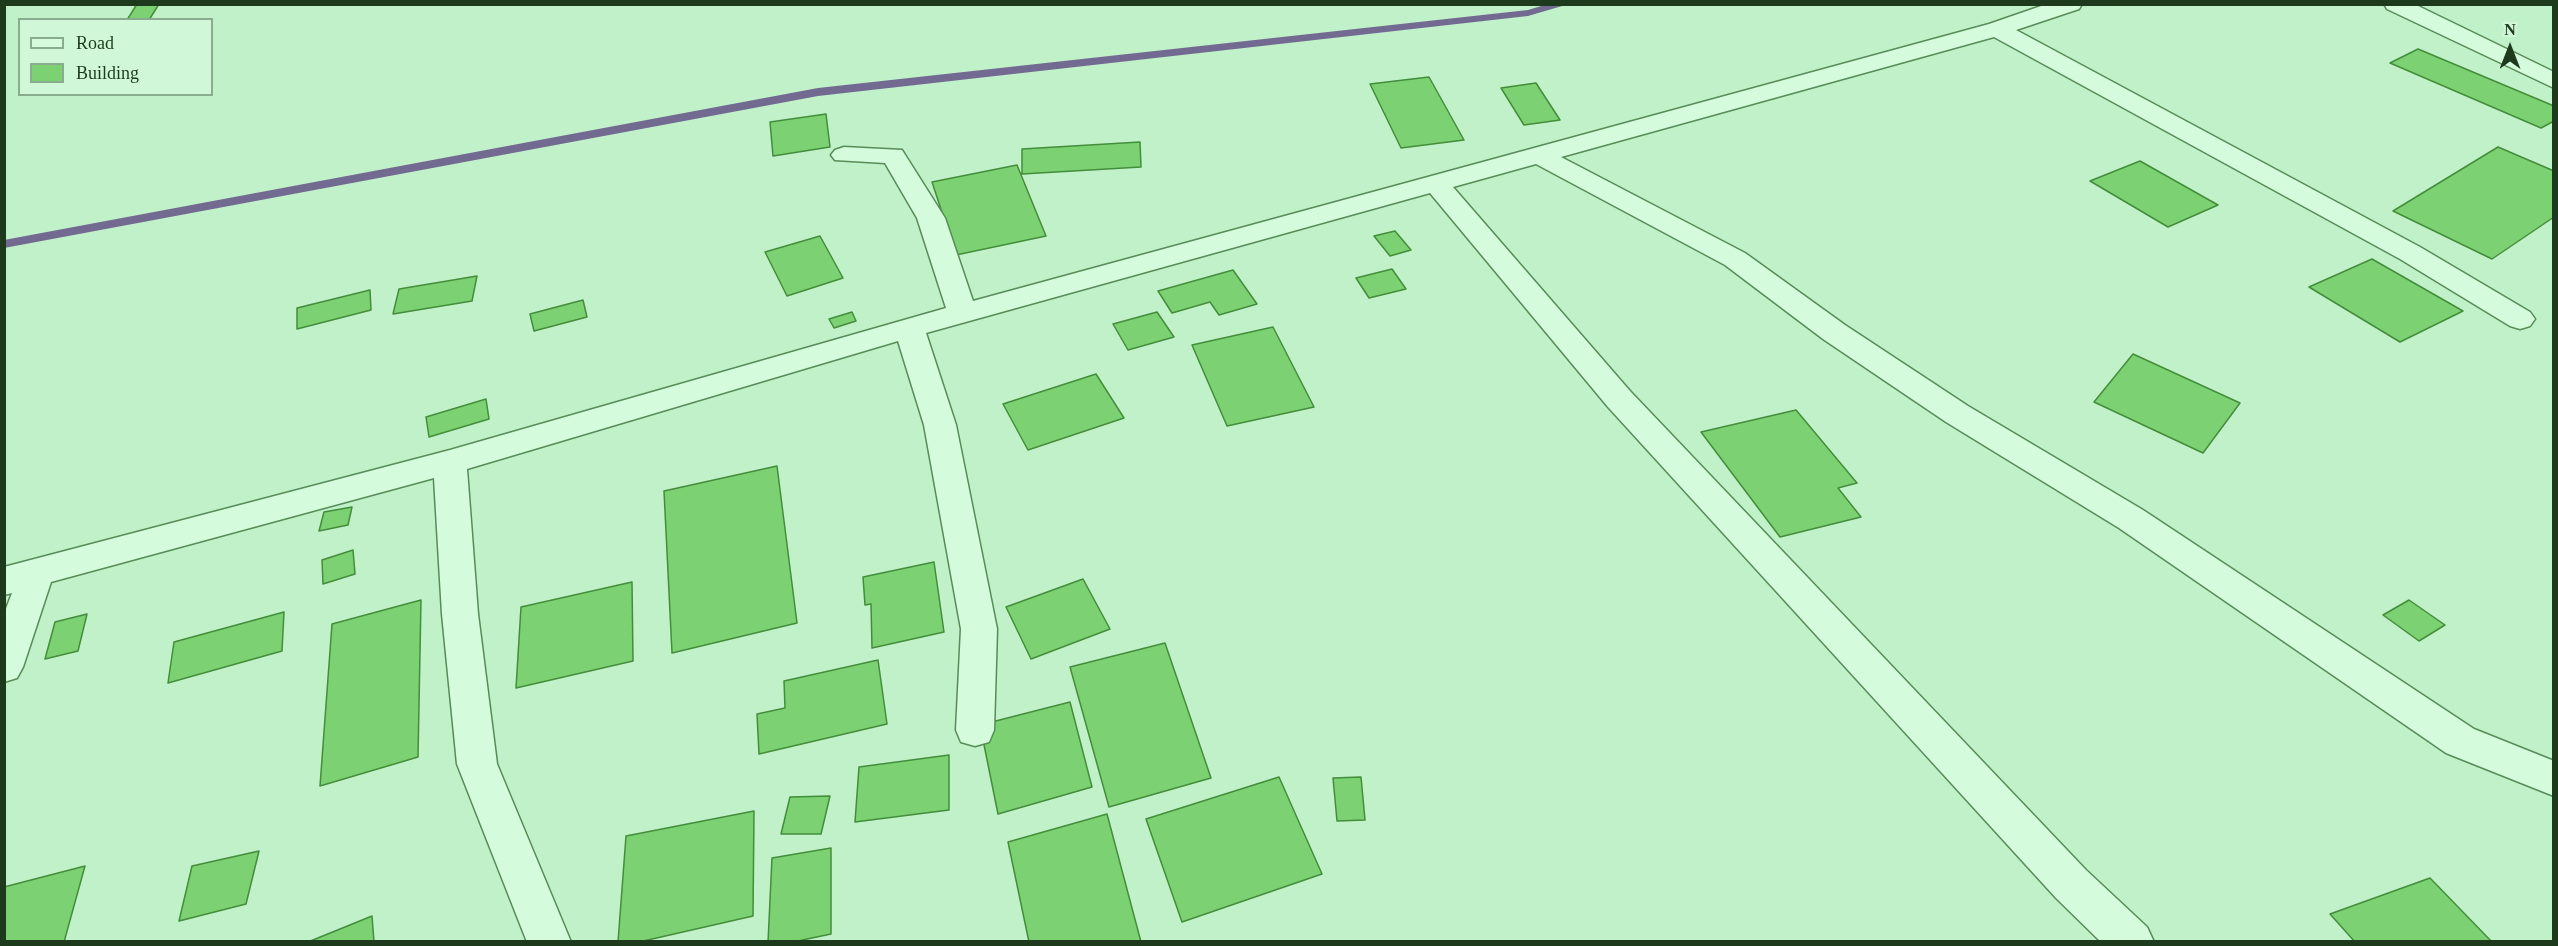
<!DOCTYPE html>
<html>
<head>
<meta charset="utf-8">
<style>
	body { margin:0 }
	#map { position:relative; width:2558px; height:946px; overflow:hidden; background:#c0f1c9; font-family:"Times New Roman",serif }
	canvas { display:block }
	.frame { position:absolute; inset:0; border:6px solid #1d3a1c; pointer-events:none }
	.legend { position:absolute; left:18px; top:18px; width:195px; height:78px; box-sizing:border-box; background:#d0f8d8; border:2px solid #88ac8d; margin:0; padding:8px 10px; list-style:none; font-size:18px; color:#1d3a1c }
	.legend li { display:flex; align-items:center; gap:12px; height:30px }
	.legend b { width:30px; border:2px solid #88ac8d }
	.north { position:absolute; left:2480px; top:18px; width:60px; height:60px; -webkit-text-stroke:4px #d0f8d8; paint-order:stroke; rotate:0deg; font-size:16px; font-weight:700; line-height:24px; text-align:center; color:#1d3a1c }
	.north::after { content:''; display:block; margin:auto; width:21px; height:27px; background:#1d3a1c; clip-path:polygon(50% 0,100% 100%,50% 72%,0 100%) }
</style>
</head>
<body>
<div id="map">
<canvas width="2558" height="946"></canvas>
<div class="frame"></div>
<ul class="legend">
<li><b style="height:8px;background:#d4fbdb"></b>Road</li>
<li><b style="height:16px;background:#7cd273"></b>Building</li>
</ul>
<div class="north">N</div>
</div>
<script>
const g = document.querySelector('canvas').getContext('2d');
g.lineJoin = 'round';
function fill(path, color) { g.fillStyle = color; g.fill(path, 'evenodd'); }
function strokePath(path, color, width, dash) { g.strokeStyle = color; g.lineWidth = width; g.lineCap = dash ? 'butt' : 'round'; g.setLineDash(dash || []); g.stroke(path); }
const stream = new Path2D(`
	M1548,4H1569L1528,16L818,96L4,248V240L818,88L1528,10Z`);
const building = new Path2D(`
	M137,4H159L149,20H127Z
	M2418,49L2554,106V121L2541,128L2390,63Z
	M1429,77L1464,140L1401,148L1370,84Z
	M1536,83L1560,120L1524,125L1501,88Z
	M826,114L830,147L773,156L770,122Z
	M1140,142L1141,167L1022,174V149Z
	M2498,147L2554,171V217L2492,259L2393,211Z
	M2140,161L2218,205L2168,227L2090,181Z
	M1017,165L1046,236L956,255L932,182Z
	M1395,231L1411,250L1390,256L1374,236Z
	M820,236L843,278L787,296L765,252Z
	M2372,259L2463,311L2400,342L2309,287Z
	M1392,269L1406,289L1369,298L1356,278Z
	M1233,270L1257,304L1219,315L1210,302L1172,313L1158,291Z
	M477,276L472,301L393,314L399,289Z
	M370,290L371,310L297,329V308Z
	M583,300L587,317L534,331L530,314Z
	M852,312L856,321L834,328L829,319Z
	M1157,312L1174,337L1128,350L1113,324Z
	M1273,327L1314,407L1227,426L1192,345Z
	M2133,354L2240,403L2203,453L2094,402Z
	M1096,374L1124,418L1028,450L1003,404Z
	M486,399L489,419L429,437L426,417Z
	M1796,410L1857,483L1838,488L1861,517L1780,537L1701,432Z
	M777,466L797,623L672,653L664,491Z
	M352,507L348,525L319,531L324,512Z
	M353,550L355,574L323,584L322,560Z
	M934,562L944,632L872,648L871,604L865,605L863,577Z
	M1083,579L1110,629L1031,659L1006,607Z
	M632,582L633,661L516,688L521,607Z
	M421,600L418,757L320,786L332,624Z
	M2409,600L2445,625L2419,641L2383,615Z
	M284,612L282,651L168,683L174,642Z
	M87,614L78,651L45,659L55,622Z
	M1165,643L1211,778L1109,807L1070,667Z
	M878,660L887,724L759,754L757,714L785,708L784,681Z
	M1070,702L1092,787L998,814L980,725Z
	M949,755V810L855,822L859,767Z
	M1279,777L1322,874L1182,922L1146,819Z
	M1361,777L1365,820L1337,821L1333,778Z
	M830,796L821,834H781L790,797Z
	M754,811L753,916L639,942H618L626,836Z
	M1107,814L1141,942H1029L1008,842Z
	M831,848V934L793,942H768L772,858Z
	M259,851L246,904L179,921L192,866Z
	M85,866L64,942H4V887Z
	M2430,878L2492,942H2355L2330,914Z
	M372,916L374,942H308Z`);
const minor = new Path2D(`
	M2047,4H2082L2079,9L2016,30L2420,247L2530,312L2535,319L2530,326L2520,329L2510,326L2400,259L1994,37L1561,157L1745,253L1845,325L1968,406L2143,510L2474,729L2554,761V796L2446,753L2119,528L1946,422L1823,339L1725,265L1536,164L1453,187L1630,391L2086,870L2147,927L2154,942H2101L2056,898L1608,407L1430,193L926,333L956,425L997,629L994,730L989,742L975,746L961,742L956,730L961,629L924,425L898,341L467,469L478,614L497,764L571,942H527L457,764L442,614L434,478L51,582L23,667L17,678L4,682V614L12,593L4,595V567L450,450L946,308L917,218L885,163L835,160L831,155L835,150L844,147L902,150L945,218L973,301L1989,24Z
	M2384,4H2414L2554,72V88L2387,9Z`);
fill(stream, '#736a92');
fill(building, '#7cd273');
strokePath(building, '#448d3b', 1.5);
strokePath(minor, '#578c58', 3);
fill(minor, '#d4fbdb');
</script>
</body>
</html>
